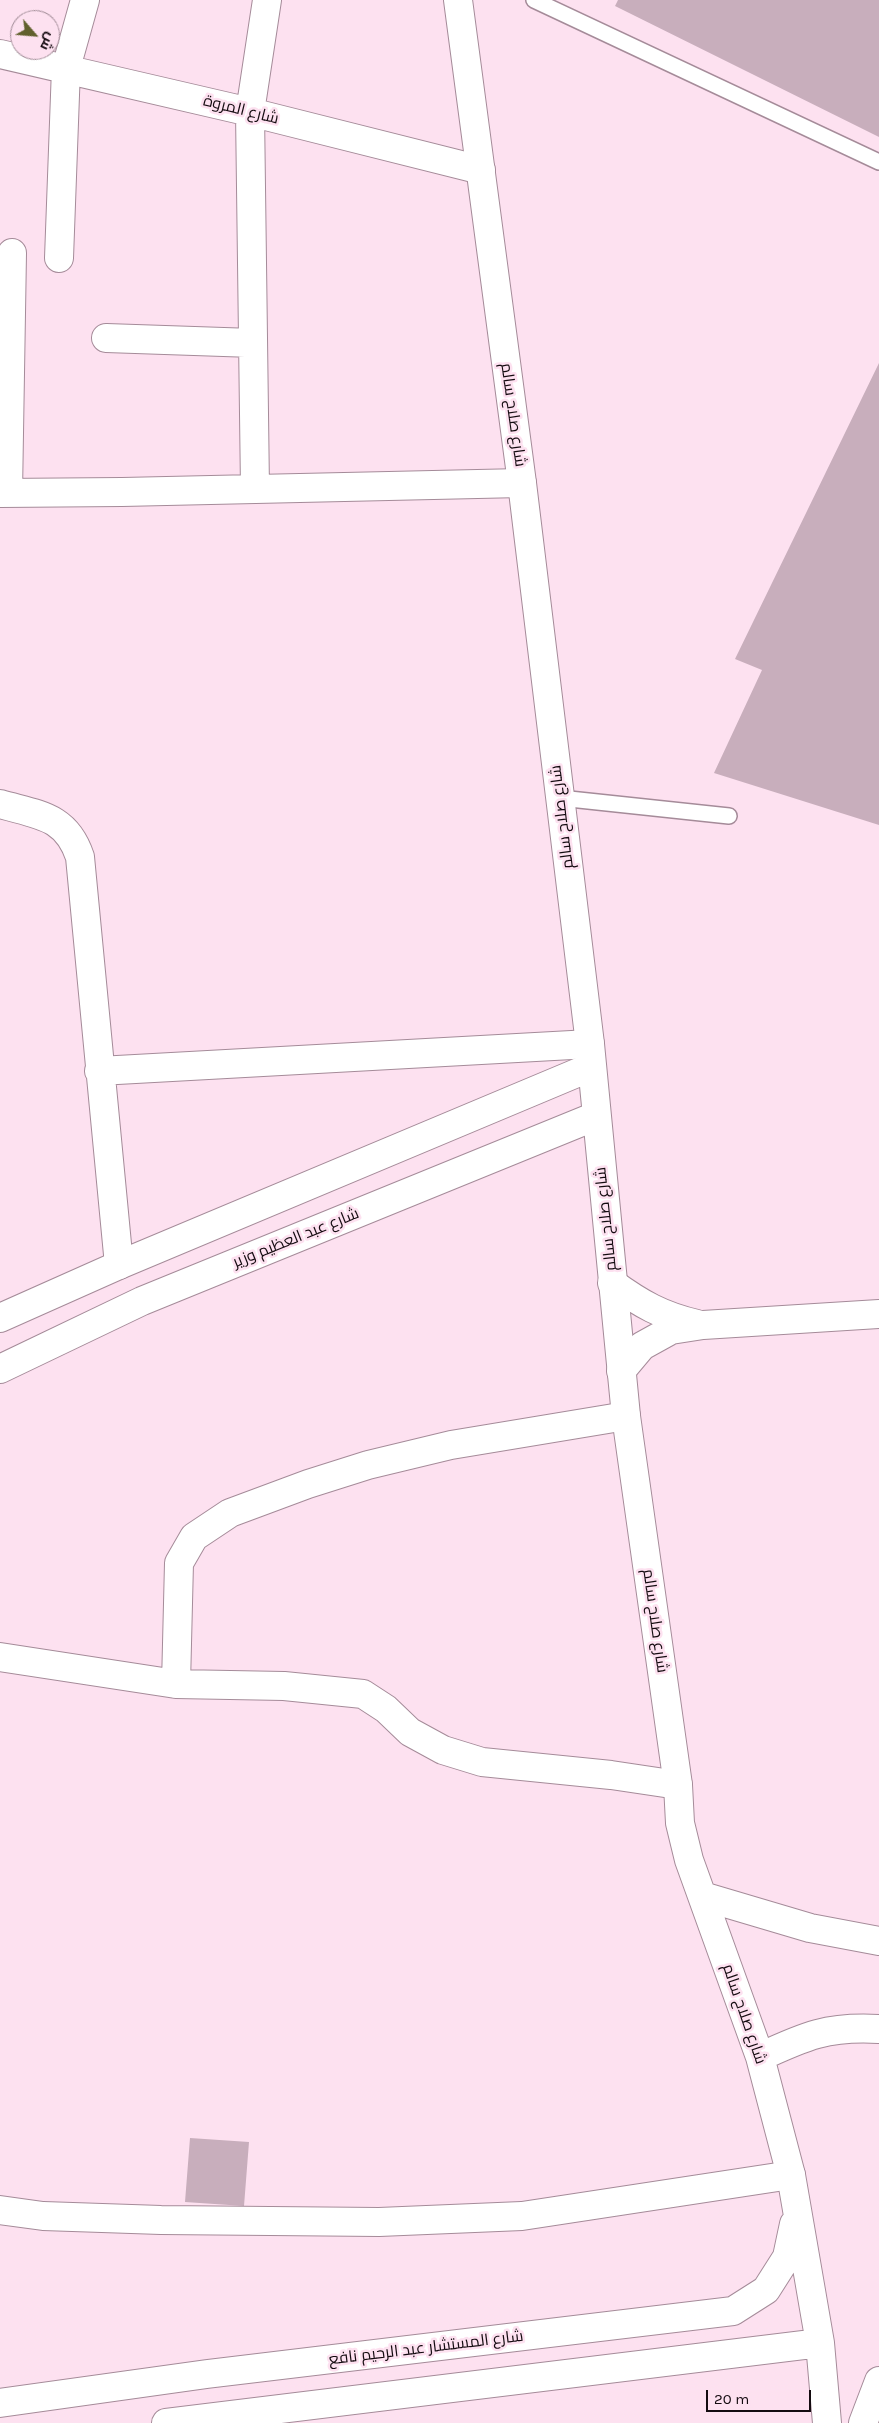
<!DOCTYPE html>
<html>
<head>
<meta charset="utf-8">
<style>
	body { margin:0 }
	#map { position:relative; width:879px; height:2423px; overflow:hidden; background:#fde1f0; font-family:Karla,Cairo,sans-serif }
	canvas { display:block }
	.north { position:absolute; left:10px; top:10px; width:50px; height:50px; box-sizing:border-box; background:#fde1f0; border:1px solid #a08b96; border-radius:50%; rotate:117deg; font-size:14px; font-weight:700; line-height:20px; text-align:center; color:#140b10 }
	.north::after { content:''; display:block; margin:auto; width:18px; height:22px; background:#61602d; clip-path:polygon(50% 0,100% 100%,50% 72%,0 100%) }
	.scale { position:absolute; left:706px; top:2390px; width:105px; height:22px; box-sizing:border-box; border:2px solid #140b10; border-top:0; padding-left:6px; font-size:15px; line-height:18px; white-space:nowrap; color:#140b10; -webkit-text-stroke:4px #fde1f0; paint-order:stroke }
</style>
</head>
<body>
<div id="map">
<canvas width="879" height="2423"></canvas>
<div class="north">ش</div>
<div class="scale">20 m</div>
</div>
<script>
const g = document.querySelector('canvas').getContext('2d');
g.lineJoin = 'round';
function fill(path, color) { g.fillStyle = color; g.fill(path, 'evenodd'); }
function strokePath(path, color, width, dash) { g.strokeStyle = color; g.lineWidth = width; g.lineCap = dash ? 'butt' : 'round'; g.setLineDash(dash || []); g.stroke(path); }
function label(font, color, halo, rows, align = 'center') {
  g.font = font + ' Karla,Cairo,sans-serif'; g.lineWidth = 5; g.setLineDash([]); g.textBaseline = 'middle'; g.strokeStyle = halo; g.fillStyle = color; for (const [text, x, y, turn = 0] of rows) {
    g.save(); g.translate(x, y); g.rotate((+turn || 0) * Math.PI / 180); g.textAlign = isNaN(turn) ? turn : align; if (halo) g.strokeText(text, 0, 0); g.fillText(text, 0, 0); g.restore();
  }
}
const building = new Path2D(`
	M618,0H879V137L615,6Z
	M879,363V825L714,773L762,670L735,659Z
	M190,2138L249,2142L244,2206L185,2202Z`);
const lane = new Path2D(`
	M534,0L879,162
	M560,798L729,816`);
const street = new Path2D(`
	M0,54L250,112L481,170
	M59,258L66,68L85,0
	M106,338L253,343
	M255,489L250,112L267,0
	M0,493L122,492L522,483
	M8,493L12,253
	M0,804C38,815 66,815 80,857L119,1265
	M99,1071L590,1044
	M612,1283C641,1304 662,1316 697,1324
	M621,1371L642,1346L671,1330L703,1325L879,1314
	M0,1657L176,1684L284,1686L363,1694L386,1709L410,1732L443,1750L482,1762L611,1775L678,1785
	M176,1684L179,1563L194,1537L230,1513L308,1484L368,1465L451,1445L626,1416
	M0,2210L43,2216L161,2220L379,2222L522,2216L791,2175`);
const secondary = new Path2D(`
	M458,0L522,483L590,1044L626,1416L678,1785L680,1823L689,1860L760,2057L791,2175L820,2343L827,2423
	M0,1318L119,1265L591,1067
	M0,1369L142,1301L596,1116
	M702,1896L810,1928L879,1941
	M760,2057C805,2036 828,2026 879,2029
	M0,2403L207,2374L733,2311L766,2290L787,2257L794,2224
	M166,2423L820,2343
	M863,2423L879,2381`);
const streetNames = [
	["شارع المروة",241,110,14],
	["شارع صلاح سالم",513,415,82],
	["شارع صلاح سالم",562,817,-97],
	["شارع صلاح سالم",606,1219,-96],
	["شارع عبد العظيم وزير",296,1238,-22],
	["شارع صلاح سالم",655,1621,82],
	["شارع صلاح سالم",744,2014,71],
	["شارع المستشار عبد الرحيم نافع",426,2348,-7]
];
fill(building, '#c8aebc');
strokePath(lane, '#a58b99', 18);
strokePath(street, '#a58b99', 30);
strokePath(secondary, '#a58b99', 30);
strokePath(lane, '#fff', 15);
strokePath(street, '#fff', 28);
strokePath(secondary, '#fff', 28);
label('16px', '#140b10', '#fde1f0', streetNames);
</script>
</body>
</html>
